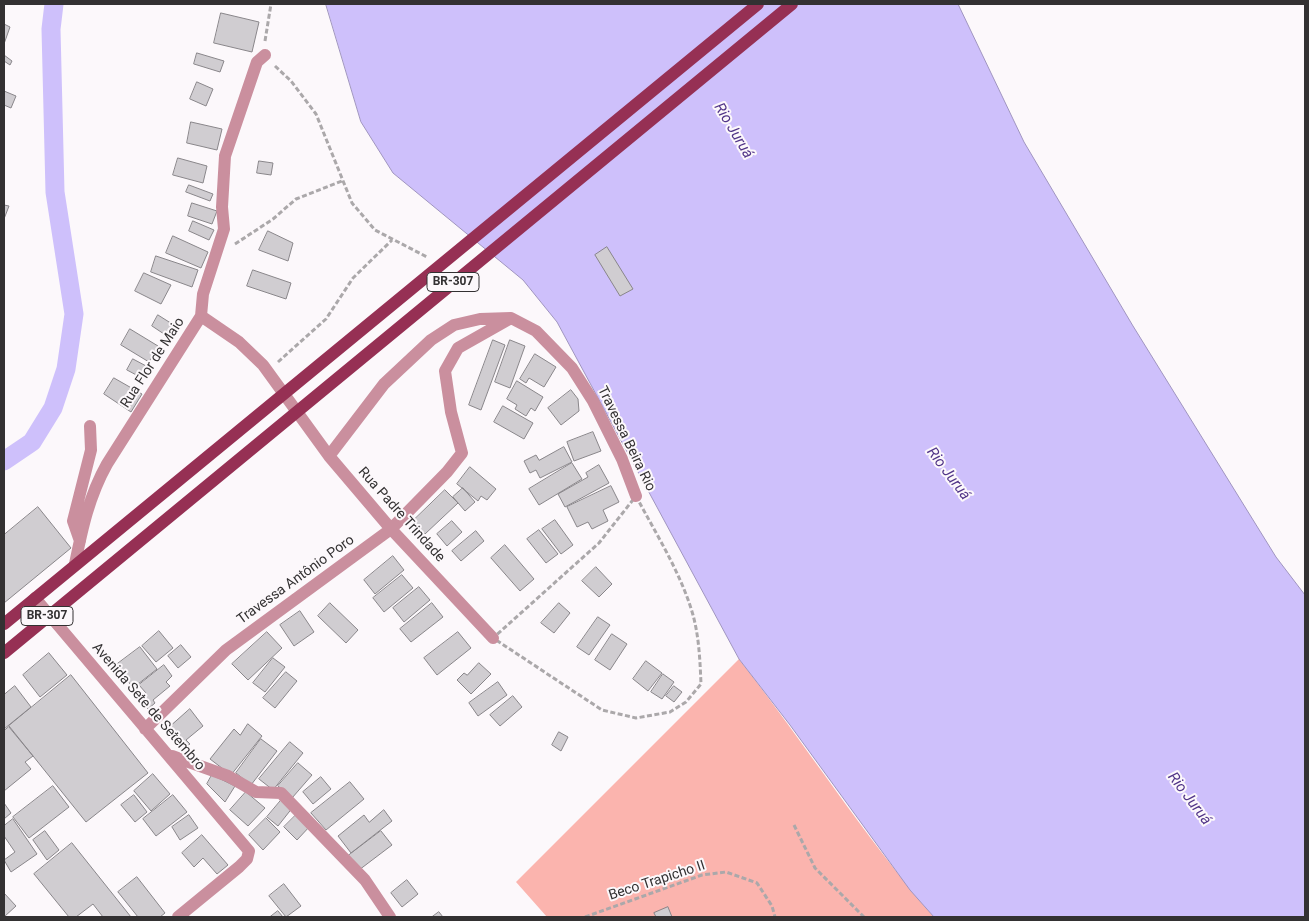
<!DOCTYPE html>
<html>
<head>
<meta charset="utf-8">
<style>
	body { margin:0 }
	#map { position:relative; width:1309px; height:921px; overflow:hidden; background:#fcf8fb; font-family:Roboto,sans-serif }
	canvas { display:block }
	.frame { position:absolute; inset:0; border:5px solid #333132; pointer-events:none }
</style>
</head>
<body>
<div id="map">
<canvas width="1309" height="921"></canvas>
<div class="frame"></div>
</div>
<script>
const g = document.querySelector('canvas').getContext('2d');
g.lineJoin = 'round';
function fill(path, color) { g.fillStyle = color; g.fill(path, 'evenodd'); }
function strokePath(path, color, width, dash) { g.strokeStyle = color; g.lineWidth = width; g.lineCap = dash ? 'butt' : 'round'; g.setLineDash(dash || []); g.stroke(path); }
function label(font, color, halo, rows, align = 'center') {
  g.font = font + ' Roboto,sans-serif'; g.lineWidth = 4; g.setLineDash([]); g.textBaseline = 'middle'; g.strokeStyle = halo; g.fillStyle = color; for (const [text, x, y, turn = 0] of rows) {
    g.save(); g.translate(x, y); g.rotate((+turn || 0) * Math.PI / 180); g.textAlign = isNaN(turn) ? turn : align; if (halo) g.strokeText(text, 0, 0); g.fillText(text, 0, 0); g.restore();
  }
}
const forest = new Path2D(`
	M739,659C805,744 864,836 934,917H547L516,882Z`);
const water = new Path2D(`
	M326,4H958L1024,142L1133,326L1276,557L1305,595V917H934L910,890L790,725L739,659L557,322L523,280L393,173L361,122Z`);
const canal = new Path2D(`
	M4,461L32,442L53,408L66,369L74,314L55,192L51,29L54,4`);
const building = new Path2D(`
	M221,13L259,22L252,52L214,43Z
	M4,24L10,27L4,44Z
	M197,53L224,61L220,72L194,64Z
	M4,55L12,61L10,65L4,61Z
	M197,82L213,89L206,106L190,99Z
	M4,91L16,96L11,108L4,105Z
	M191,122L222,129L217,150L187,143Z
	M178,158L207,166L203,183L173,175Z
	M259,161L273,163L271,175L257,173Z
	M189,185L213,194L210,201L186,192Z
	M192,203L217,211L212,224L188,216Z
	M4,205L9,206L4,219Z
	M193,221L214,230L209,240L189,231Z
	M268,231L293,243L288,261L259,250Z
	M173,236L208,252L201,268L166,253Z
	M607,247L633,289L620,296L595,255Z
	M156,256L198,270L192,287L151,272Z
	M253,270L291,283L286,299L247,286Z
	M144,273L171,285L161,304L135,291Z
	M158,315L177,327L170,338L152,326Z
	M130,329L158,346L149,362L121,345Z
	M493,340L505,345L481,410L469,405Z
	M510,340L525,346L510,388L495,382Z
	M535,354L556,367L544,387L529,378L526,383L520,379Z
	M133,359L148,367L142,378L127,370Z
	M114,378L142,394L131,412L104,394Z
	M517,381L543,397L535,411L531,408L526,416L515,409L517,405L507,399Z
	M571,390L578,399L579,411L561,425L548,408Z
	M503,406L533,423L524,439L494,422Z
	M593,432L601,451L574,461L567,442Z
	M564,447L572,462L540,478L536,470L530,473L524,461L536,455L539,460Z
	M572,463L582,479L539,505L529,489Z
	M599,465L609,483L565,507L558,494L588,477L586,473Z
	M470,467L496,489L487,500L481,496L478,501L457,484Z
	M611,486L619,502L603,510L608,521L592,529L588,522L577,527L567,507Z
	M463,488L475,502L465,511L453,497Z
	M445,490L458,503L425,534L413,521Z
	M38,507L71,548L4,603V535Z
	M555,520L573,545L561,554L542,529Z
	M452,521L462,532L447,546L437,534Z
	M539,530L558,554L546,563L527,539Z
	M476,531L484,541L461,561L452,551Z
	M505,545L534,579L520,591L491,558Z
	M393,556L404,570L375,594L364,580Z
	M596,567L612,584L599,597L582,581Z
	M402,575L413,588L384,612L373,598Z
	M419,587L430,600L404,622L393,608Z
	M330,603L358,630L346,643L318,616Z
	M432,603L443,617L411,642L400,629Z
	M559,603L570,613L554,633L541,623Z
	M300,611L314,632L294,646L280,625Z
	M598,617L610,625L589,655L577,647Z
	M159,631L173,648L156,662L142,646Z
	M267,632L282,648L248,680L232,664Z
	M458,632L471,648L437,675L424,658Z
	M612,634L627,644L610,670L595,660Z
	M181,645L191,657L178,668L168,656Z
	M140,647L157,669L133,688L116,665Z
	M49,653L67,675L40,697L23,675Z
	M273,658L285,667L265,692L253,683Z
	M646,661L662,673L648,691L633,679Z
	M479,663L491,674L471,694L457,680L464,673L467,675Z
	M164,665L172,676L166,682L170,686L153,700L155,703L148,709L140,698L146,693L139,685Z
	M286,672L297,681L275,708L263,698Z
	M663,674L674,682L662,699L651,692Z
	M71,675L148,773L86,822L9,726Z
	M498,682L507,695L478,716L469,703Z
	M15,686L31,707L4,729V695Z
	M674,686L682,692L674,702L666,696Z
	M513,696L522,707L500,726L490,715Z
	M190,709L203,726L186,740L190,744L182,750L163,727L170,721L172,724Z
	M248,724L262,736L231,775L210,759L234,729L240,735Z
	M9,727L33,756L25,762L31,769L4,791V731Z
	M559,732L568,737L561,751L552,745Z
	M261,739L277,751L251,785L236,773Z
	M290,742L303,753L273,790L259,779Z
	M298,763L312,775L292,798L278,786Z
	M153,774L170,794L151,811L134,791Z
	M212,775L235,786L225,802L207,784Z
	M321,777L331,789L313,804L303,792Z
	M350,782L364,799L326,830L311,813Z
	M53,786L69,807L29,838L13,817Z
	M246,792L265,808L248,826L230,810Z
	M134,795L147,812L135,822L121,805Z
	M173,795L187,812L156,836L143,819Z
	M283,798L293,807L278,826L267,817Z
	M4,803L11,813L4,819Z
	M384,810L392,821L351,853L338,836L364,815L369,822Z
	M298,813L311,825L297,840L284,827Z
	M189,815L198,828L180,840L172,827Z
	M266,818L280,832L263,850L249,835Z
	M13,819L37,854L11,872L4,860L15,852L4,836V826Z
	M45,831L59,850L47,860L33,840Z
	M381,831L392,845L359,870L348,856Z
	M202,835L228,865L217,874L203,858L194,867L182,853Z
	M72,843L131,917H103L93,904L76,917H69L34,874Z
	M137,877L165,913L160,917H138L118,892Z
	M407,880L418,894L402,907L391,893Z
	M284,884L301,906L286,917L269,896Z
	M4,893L16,906L4,917Z
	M668,907L672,917H656L654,913Z
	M278,911L283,917H270Z
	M439,912L443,917H432Z`);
const path = new Path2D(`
	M265,41L271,4
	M275,66L291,81L316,114L352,203L375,230L427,257
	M235,244L273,219L296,199L342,181
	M278,362L326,319L353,278L392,240
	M636,496C656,534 681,573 693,615C699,637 700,660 701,684L686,702L670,712L636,718L602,710L493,638L599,543Z
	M794,825L815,868L864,917
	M585,917L702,875L726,872L757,883L772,906L775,917`);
const street = new Path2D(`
	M201,316L239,342L263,365L329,456L391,529L493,638
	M329,456L384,384L431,340L454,325L480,319L511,318L536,331L572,368L593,401L622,459L636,496
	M80,541L73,521L91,450L90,426
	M75,564C82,529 89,496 107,464L201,316L203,294L224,229L222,207L225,156L257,62L265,55
	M35,598L249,851L247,859L239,867L178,917
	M145,729L226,650L391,529L447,472L462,453L451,412L445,371L458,348L511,318
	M172,756L228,776L256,792L281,793L365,880L390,917`);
const primary = new Path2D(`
	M4,624L758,4
	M4,653L792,4`);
const shields = [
	[453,282,52],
	[47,616,52]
];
const shieldNames = [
	["BR-307",453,282],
	["BR-307",47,616]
];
const streetNames = [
	["Rua Flor de Maio",153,363,-57],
	["Travessa Beira Rio",626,439,64],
	["Rua Padre Trindade",401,515,48],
	["Travessa Antônio Poro",296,580,-36],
	["Avenida Sete de Setembro",148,707,49],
	["Beco Trapicho II",657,881,-18]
];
const waterNames = [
	["Rio Juruá",733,131,59],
	["Rio Juruá",948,474,53],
	["Rio Juruá",1189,799,53]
];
fill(forest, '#fbb4ae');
fill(water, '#cec0fb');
strokePath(water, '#a095bf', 1);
strokePath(canal, '#cec0fb', 19);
fill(building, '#d0cdd1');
strokePath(building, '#89868a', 1);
strokePath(path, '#aba8aa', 3, [5, 2.5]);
strokePath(street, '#ca8f9e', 12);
strokePath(primary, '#963054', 12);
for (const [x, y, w] of shields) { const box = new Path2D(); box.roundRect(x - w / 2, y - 9.5, w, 19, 4); g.fillStyle = '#fcf8fb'; g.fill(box); strokePath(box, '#333132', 1); }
label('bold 12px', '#333132', null, shieldNames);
label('14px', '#333132', '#fcf8fb', streetNames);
label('italic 15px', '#513588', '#fcf8fb', waterNames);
</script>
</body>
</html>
